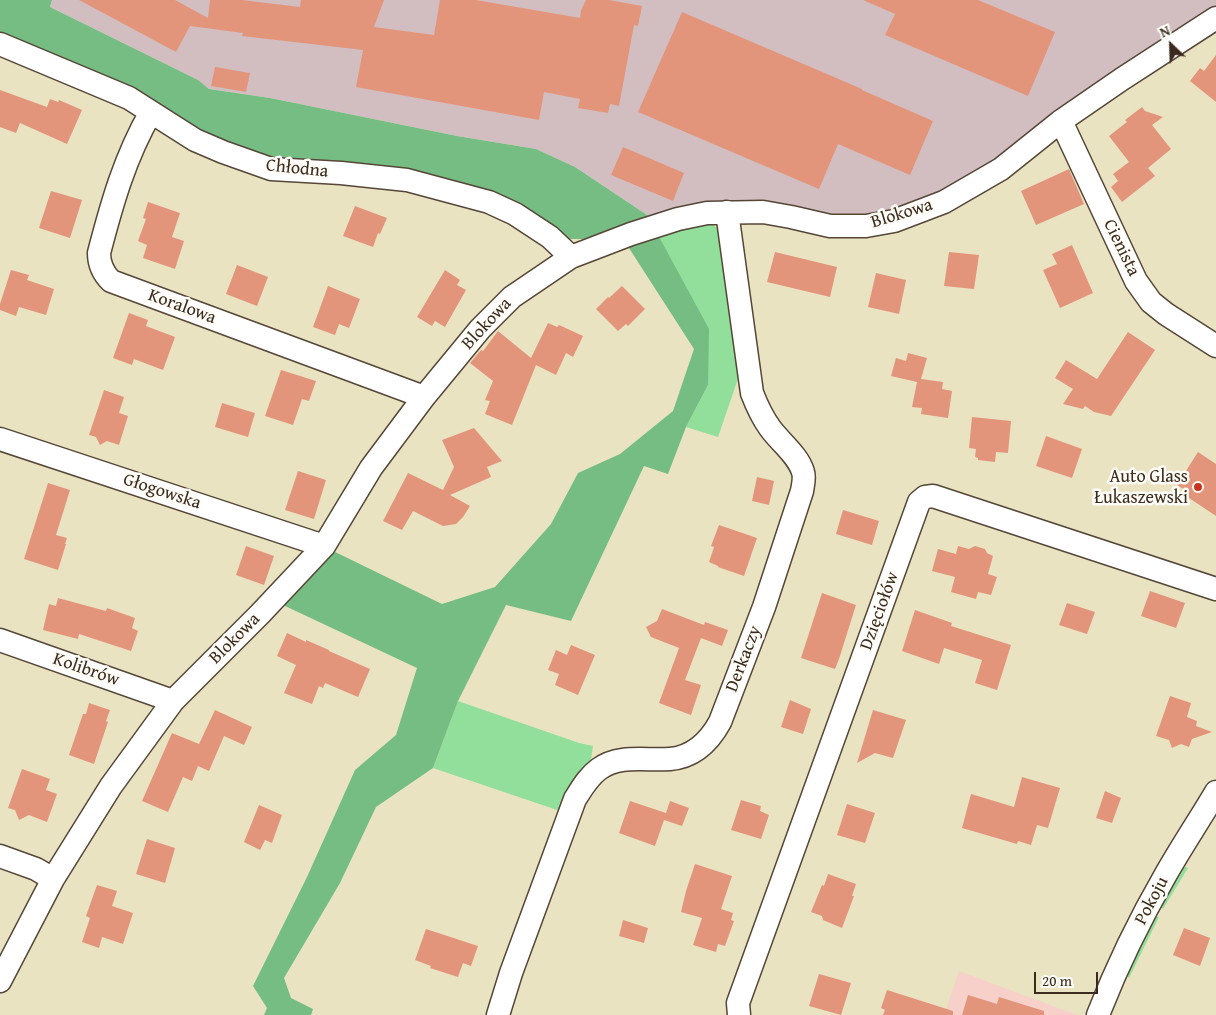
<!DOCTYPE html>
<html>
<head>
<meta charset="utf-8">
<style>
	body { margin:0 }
	#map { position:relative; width:1216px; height:1015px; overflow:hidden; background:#e9e3c2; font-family:"Gentium Book Plus",serif }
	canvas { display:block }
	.north { position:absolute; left:1146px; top:20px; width:50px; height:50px; -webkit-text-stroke:4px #fdfcf7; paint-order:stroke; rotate:336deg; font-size:14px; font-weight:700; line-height:20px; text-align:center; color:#3b2a1e }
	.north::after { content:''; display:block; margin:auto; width:18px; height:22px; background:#3b2a1e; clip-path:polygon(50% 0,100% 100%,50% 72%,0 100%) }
	.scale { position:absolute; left:1034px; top:972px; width:64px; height:22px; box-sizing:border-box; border:2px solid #3b2a1e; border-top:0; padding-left:6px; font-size:15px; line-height:18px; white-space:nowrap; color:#3b2a1e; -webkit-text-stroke:4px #fdfcf7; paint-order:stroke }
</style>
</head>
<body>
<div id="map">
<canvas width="1216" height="1015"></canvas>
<div class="north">N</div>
<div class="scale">20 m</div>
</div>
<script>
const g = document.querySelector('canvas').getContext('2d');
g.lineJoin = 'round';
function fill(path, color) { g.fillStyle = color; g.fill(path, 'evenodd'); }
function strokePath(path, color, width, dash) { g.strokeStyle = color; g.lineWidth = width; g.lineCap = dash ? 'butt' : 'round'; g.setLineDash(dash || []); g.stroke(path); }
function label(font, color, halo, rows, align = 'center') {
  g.font = font + ' "Gentium Book Plus",serif'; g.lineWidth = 5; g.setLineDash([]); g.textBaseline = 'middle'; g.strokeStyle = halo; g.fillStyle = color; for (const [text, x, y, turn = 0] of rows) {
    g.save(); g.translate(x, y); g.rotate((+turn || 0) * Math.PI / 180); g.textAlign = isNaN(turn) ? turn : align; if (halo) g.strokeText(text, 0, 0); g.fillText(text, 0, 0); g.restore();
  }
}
const built = new Path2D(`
	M959,971L1077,1015H944Z`);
const industrial = new Path2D(`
	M52,0H1216V12L1031,138L936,195L893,212L865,218L834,217L732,201L705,202L679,208L650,217L575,167L536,149L457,136L270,98L209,89L198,80L50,7Z`);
const green = new Path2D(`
	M709,223L716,227L721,235L741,370L718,437L686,427L708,385L658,235Z
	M458,701L579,743L593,746L590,766L563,812L433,768Z
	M1183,866L1188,868L1163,909L1159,905Z
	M1153,917H1159L1129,978L1125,973Z`);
const forest = new Path2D(`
	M0,0H52L50,7L198,80L209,89L270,98L457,136L536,149L575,167L650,217L583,239H569L517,207L274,163L206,139L0,37Z
	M658,235L709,329L708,385L686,427L668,474L644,466L571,621L506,605L458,701L433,768L376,807L340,883L284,978L291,998L313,1009L311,1015H264L267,1008L253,986L307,877L355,770L396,735L417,668L283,605L331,550L442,604L495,587L551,524L578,473L620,454L673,411L694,349L627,245Z`);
const building = new Path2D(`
	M79,0H175L208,18L210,0H242L300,7L301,0H384L374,27L434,35L440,0H476L580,18L581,10L586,0H609L642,6L638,26L634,25L619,106L610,104L608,113L578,108L580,99L544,92L539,120L356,87L363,50L242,36L243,33L190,26L176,52Z
	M863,0H978L1055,32L1028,96L885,35L895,14Z
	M682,12L862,89V90L933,121L910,175L838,144L819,189L638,112Z
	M1216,55V102L1190,81L1200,68L1204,71Z
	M215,67L250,73L246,92L211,86Z
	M0,90L47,107L50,99L58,102L59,100L82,110L67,144L20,123L16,133L0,127Z
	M1142,107L1145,111L1163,117L1152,125L1171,149L1148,168L1155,176L1122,202L1111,187L1118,181L1113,174L1129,162L1109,136L1127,122L1125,120Z
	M623,147L684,173L673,201L611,175Z
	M1069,169L1084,204L1036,225L1021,191Z
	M51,191L82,200L70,238L39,228Z
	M148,202L180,213L172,237L184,241L175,269L143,258L147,245L138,241L146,219L143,218Z
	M355,206L387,218L380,234L378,233L373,247L343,236Z
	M1072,245L1093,293L1060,308L1043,270L1057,264L1052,254Z
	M775,252L837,267L830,297L767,282Z
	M949,252L979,255L974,289L944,286Z
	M237,265L268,277L257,306L226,294Z
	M11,270L29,275L27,280L54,289L46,315L19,307L16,316L0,310V304Z
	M445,270L460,280L457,285L466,290L445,327L435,321L432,326L417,317Z
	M876,273L906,280L899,314L868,307Z
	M328,286L360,299L349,328L339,324L335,335L313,327Z
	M622,286L645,309L628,326L626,324L618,331L596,309L608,297L609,298Z
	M129,313L148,320L146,326L175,337L163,370L134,359L132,365L113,358Z
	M548,323L557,327L559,325L583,336L573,357L566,353L556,375L536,365L512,425L485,414L490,401L485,400L493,381L470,363L481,350L483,351L498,331L531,358Z
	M1128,332L1155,350L1111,416L1094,412L1085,406L1083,409L1063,404L1073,389L1055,378L1066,360L1097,379Z
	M908,353L927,358L921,379L943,382L942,389L952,391L948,418L921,414L922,408L912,407L917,382L891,376L896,358L906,361Z
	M281,370L316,381L309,401L302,399L293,425L265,416Z
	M104,390L124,397L119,413L128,416L119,445L107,441L100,445L96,437L89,435Z
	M222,403L255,413L248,437L215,427Z
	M972,417L1011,421L1008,453L996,452L995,462L978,460V458L975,457L976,449L969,448Z
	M474,428L502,461L487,467L491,477L450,495L470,506L463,517L456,524L443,526L413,511L402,530L383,521L408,473L443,490L454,467L442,440Z
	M1046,436L1082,449L1072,478L1036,466Z
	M1198,452L1216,464V516L1183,494L1185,490L1177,485Z
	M298,471L326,480L314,519L285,510Z
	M757,477L774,481L769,505L752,501Z
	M48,483L70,490L56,535L67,538L65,544H66L58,570L24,559Z
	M843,510L879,521L872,545L836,534Z
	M719,525L757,538L744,576L718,567V566L709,562L714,547L711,546Z
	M246,546L274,556L264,585L236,575Z
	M958,546L969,549L975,546L985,549L987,553L993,556L988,574L997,577L991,595L978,592L976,599L951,592L955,577L932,571L938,549L956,554Z
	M1150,591L1185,603L1176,628L1141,616Z
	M822,593L856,605L839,659L835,669L801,658Z
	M58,598L106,611L107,608L135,618L132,628L138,631L131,651L79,634L78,639L43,630L49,604L56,606Z
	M1067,603L1095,612L1087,634L1059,625Z
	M662,609L704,625L705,622L728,630L722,646L701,638L685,680L701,685L691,715L659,703L679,648L651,637L646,627L657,621Z
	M915,610L952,623L951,626L1011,645L997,690L975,683L982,660L944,648L939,664L902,651Z
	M287,633L306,642V640L329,650V651L370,669L358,697L325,683L323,688L319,686L312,704L284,693L296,665L277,656Z
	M571,645L595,655L578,695L555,685L559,674L548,670L556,650L567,655Z
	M1170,696L1191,703L1187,717L1197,721L1196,726L1212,732L1192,739L1189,747L1181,744L1172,748L1169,740L1156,736Z
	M790,700L811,709L803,734L781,727Z
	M89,703L110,710L106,721L108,722L94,764L69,755L83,714H86Z
	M215,710L252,727L244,745L224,736L209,771L198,766L192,781L183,777L168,812L142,801L172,733L199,744Z
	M873,710L906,720L893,758L875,753L857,763Z
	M22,769L50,779L46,790L57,794L47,822L29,815L19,820L15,810L8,808Z
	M1022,777L1060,788L1048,828L1037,825L1031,845L1018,841L1017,844L962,828L971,794L1014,807Z
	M1105,791L1121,798L1112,823L1096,818Z
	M741,800L761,806L760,811L769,815L761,839L731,830Z
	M630,801L666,813L670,801L689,808L682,826L664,820L655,846L619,833Z
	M847,804L875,813L865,843L837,835Z
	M259,805L282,815L272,843L265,840L260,850L244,842Z
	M147,839L175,848L165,883L136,874Z
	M695,864L732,876L721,909L733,913L731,920L734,921L725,946L718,944L716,952L693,945L702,918L681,912L686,891Z
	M828,874L856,884L852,896H854L842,928L823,920L822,916L811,912L822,885L824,886Z
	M97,885L117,891L112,906L133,913L123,944L102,937L99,948L82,942L90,918L86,916Z
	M623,920L648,928L644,943L619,936Z
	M1184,928L1210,938L1200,966L1173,955Z
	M426,929L478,946L471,966L463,963L458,977L430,968L431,966L415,960Z
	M819,974L851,983L841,1015L809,1006Z
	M887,990L953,1011V1015H883L885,1010L881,1008Z
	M968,995L997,1004L999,997L1044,1011V1015H962Z`);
const street = new Path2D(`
	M0,44L129,98L195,140L223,152L271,169L341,173L407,180L489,202L515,214L550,237L571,257
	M151,112C125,157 112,203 99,253C99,264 103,273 111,281L424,397
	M1061,121L1136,281L1151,302L1166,314L1216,346
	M0,439L324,546
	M0,640L173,701
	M0,856L36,869L53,879
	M0,981L53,879L111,786L173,701L260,614L324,546L371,468L424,397L480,329L512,297L571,257L631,234L678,219L707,213L763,212L791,217L830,226H866L894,221L944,202L1001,169L1061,121L1122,79L1216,18
	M498,1015L511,973L575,799C582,788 588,777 599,769C620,754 646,761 670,759C694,757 709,742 720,722L764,607L802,491C803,485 805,478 803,472C798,455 780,442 770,428C762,417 757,406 752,393L727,212
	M739,1015L738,1003L919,502L925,497L933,496L1216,589
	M1098,1015C1117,966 1140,919 1166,874C1182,846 1200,819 1216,792`);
const markers = [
	[1198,487,5,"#c8321e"]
];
const streetNames = [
	["Chłodna",297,169,6],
	["Blokowa",902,214,-17],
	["Cienista",1121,248,64],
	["Koralowa",182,307,20],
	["Blokowa",487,324,-47],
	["Głogowska",162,492,18],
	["Dzięciołów",880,611,-70],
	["Blokowa",235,639,-45],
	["Derkaczy",744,659,-69],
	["Kolibrów",86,670,19],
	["Pokoju",1152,901,-62]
];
const poiNames = [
	["Auto Glass",1188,477],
	["Łukaszewski",1188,498]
];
fill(built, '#f7d0c9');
fill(industrial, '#d2bec1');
fill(green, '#92de9b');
fill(forest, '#75bd83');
fill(building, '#e3957b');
strokePath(street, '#554637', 25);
strokePath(street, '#fff', 22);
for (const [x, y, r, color] of markers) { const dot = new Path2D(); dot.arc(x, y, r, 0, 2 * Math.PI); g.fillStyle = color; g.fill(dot); strokePath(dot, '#fdfcf7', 2); }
label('18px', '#3b2a1e', '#fdfcf7', streetNames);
label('18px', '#3b2a1e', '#fdfcf7', poiNames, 'right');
</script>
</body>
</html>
